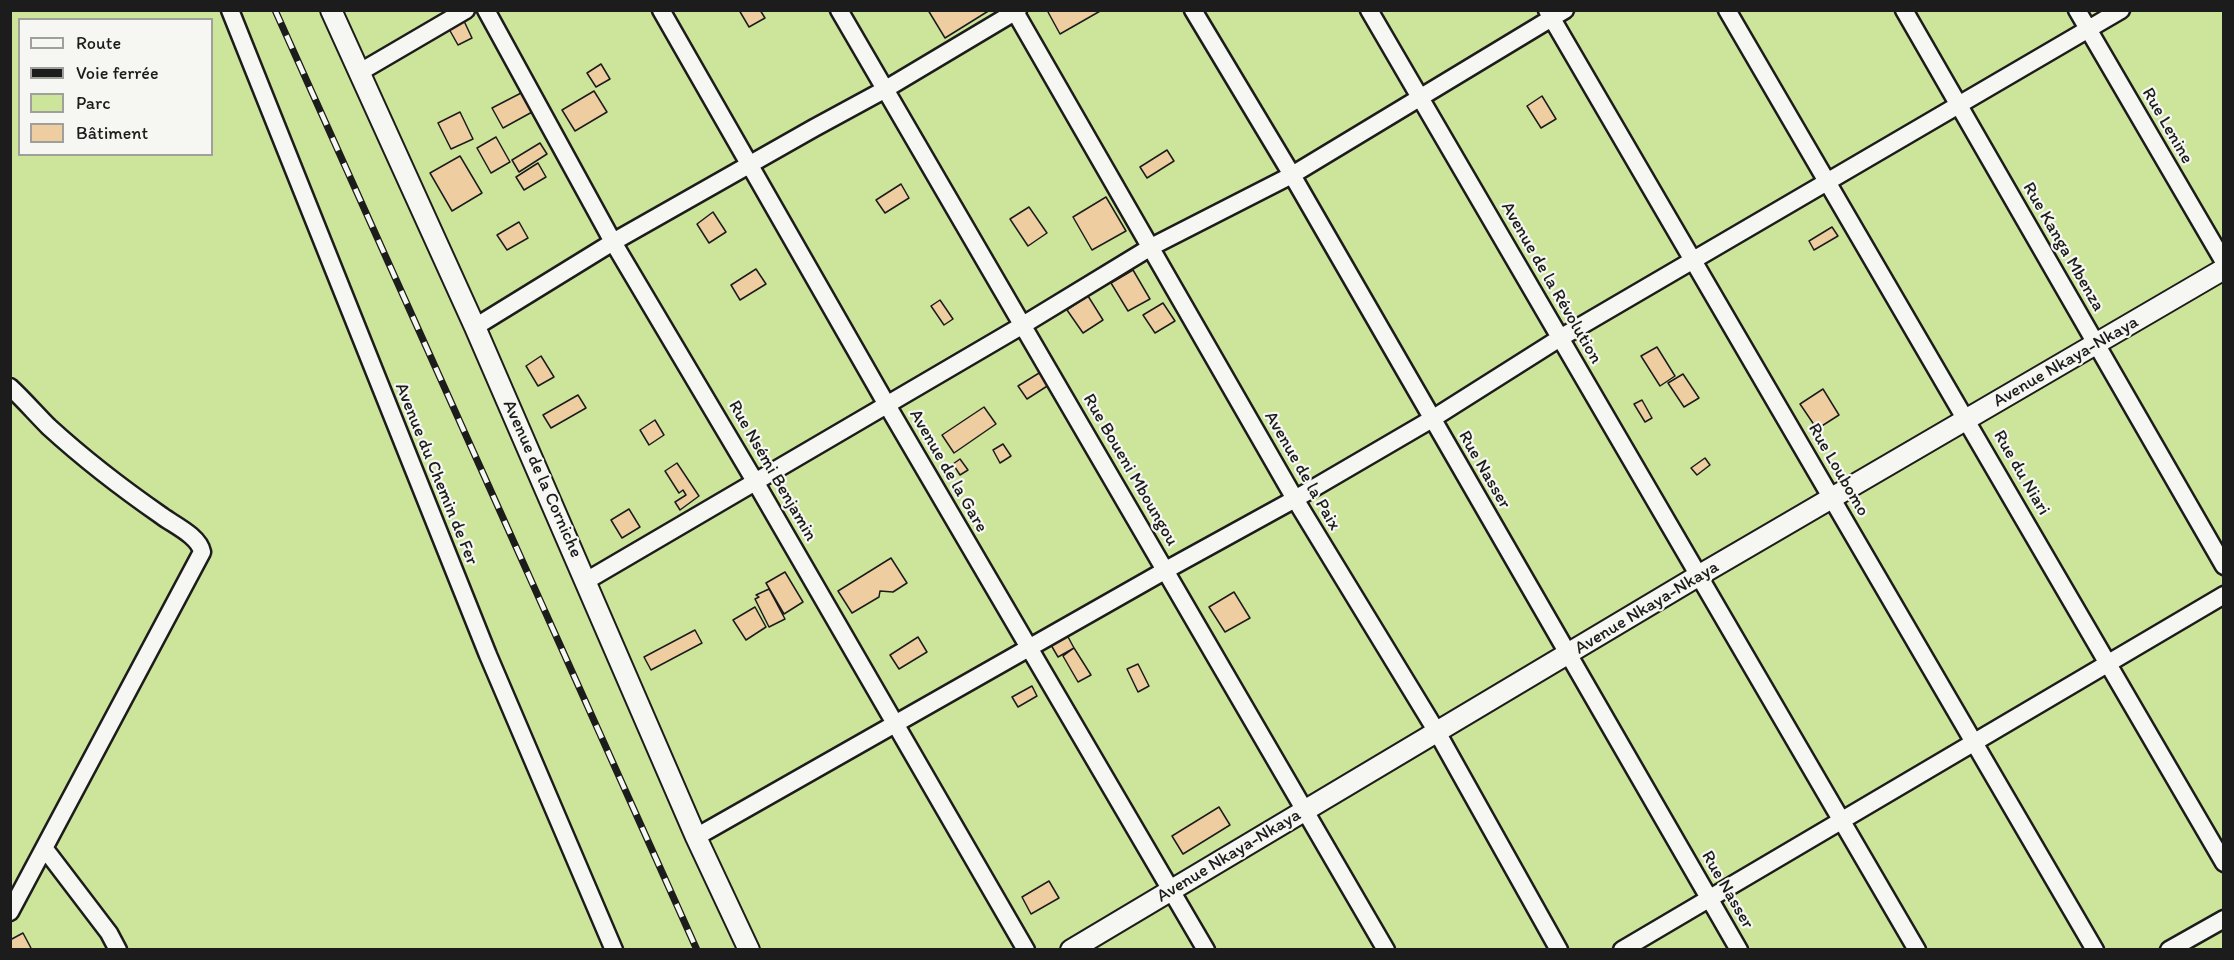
<!DOCTYPE html>
<html>
<head>
<meta charset="utf-8">
<style>
	body { margin:0 }
	#map { position:relative; width:2234px; height:960px; overflow:hidden; background:#f6f6f2; font-family:Itim,sans-serif }
	canvas { display:block }
	.frame { position:absolute; inset:0; border:12px solid #1c1c1c; pointer-events:none }
	.legend { position:absolute; left:18px; top:18px; width:195px; height:138px; box-sizing:border-box; background:#f6f6f2; border:2px solid #9f9f9c; margin:0; padding:8px 10px; list-style:none; font-size:18px; color:#1c1c1c }
	.legend li { display:flex; align-items:center; gap:12px; height:30px }
	.legend b { width:30px; border:2px solid #9f9f9c }
</style>
</head>
<body>
<div id="map">
<canvas width="2234" height="960"></canvas>
<div class="frame"></div>
<ul class="legend">
<li><b style="height:8px;background:#f6f6f2"></b>Route</li>
<li><b style="height:8px;background:#1c1c1c"></b>Voie ferrée</li>
<li><b style="height:16px;background:#cce59b"></b>Parc</li>
<li><b style="height:16px;background:#eecda0"></b>Bâtiment</li>
</ul>
</div>
<script>
const g = document.querySelector('canvas').getContext('2d');
g.lineJoin = 'round';
function fill(path, color) { g.fillStyle = color; g.fill(path, 'evenodd'); }
function strokePath(path, color, width, dash) { g.strokeStyle = color; g.lineWidth = width; g.lineCap = dash ? 'butt' : 'round'; g.setLineDash(dash || []); g.stroke(path); }
function label(font, color, halo, rows, align = 'center') {
  g.font = font + ' Itim,sans-serif'; g.lineWidth = 4.5; g.setLineDash([]); g.textBaseline = 'middle'; g.strokeStyle = halo; g.fillStyle = color; for (const [text, x, y, turn = 0] of rows) {
    g.save(); g.translate(x, y); g.rotate((+turn || 0) * Math.PI / 180); g.textAlign = isNaN(turn) ? turn : align; if (halo) g.strokeText(text, 0, 0); g.fillText(text, 0, 0); g.restore();
  }
}
const green = new Path2D(`
	M11,11H2223V949H11ZM20,20H212V154H20Z`);
const building = new Path2D(`
	M739,10H760L765,18L749,27Z
	M928,10H990L945,38Z
	M1051,10H1102L1060,34L1048,12Z
	M464,21L472,38L458,45L449,29Z
	M601,64L610,79L596,87L587,73Z
	M594,91L607,112L575,131L562,110Z
	M523,92L534,111L503,128L492,108Z
	M1542,96L1556,119L1541,128L1527,106Z
	M460,112L473,139L451,149L438,123Z
	M496,137L510,162L491,173L477,148Z
	M540,143L547,154L519,172L512,160Z
	M1167,150L1174,161L1147,178L1140,167Z
	M460,156L482,193L452,211L430,173Z
	M538,163L546,177L524,190L516,177Z
	M901,184L909,198L885,213L876,200Z
	M1106,197L1126,231L1092,250L1073,217Z
	M1029,207L1047,233L1028,246L1010,219Z
	M713,212L726,232L709,243L697,224Z
	M519,222L528,238L507,250L497,235Z
	M1832,227L1838,236L1814,250L1809,241Z
	M756,269L766,284L740,300L731,285Z
	M1133,270L1150,299L1128,311L1111,283Z
	M1088,296L1103,320L1083,333L1067,310Z
	M940,300L953,319L944,325L931,306Z
	M1163,303L1175,321L1155,333L1143,315Z
	M1657,347L1675,376L1660,386L1641,356Z
	M541,356L554,377L538,386L526,366Z
	M1044,370L1052,383L1027,399L1018,386Z
	M1683,374L1699,398L1684,407L1668,383Z
	M1823,389L1839,415L1817,429L1800,404Z
	M578,395L586,408L551,428L543,415Z
	M1642,400L1652,418L1645,422L1634,404Z
	M984,407L996,424L954,453L942,435Z
	M655,420L664,435L649,445L640,430Z
	M1003,444L1011,456L1000,463L993,450Z
	M1705,458L1710,465L1697,475L1691,468Z
	M960,459L968,470L960,475L953,464Z
	M677,463L699,496L680,510L675,502L686,495L683,490L679,493L665,471Z
	M629,509L640,527L622,538L611,520Z
	M891,558L907,583L893,592L880,591L879,597L852,613L838,591Z
	M785,572L803,602L784,614L766,583Z
	M769,589L785,619L769,627L755,599L759,597L756,595Z
	M1234,592L1250,618L1225,632L1209,607Z
	M755,607L766,627L746,640L733,620Z
	M695,630L702,643L651,670L644,657Z
	M1067,635L1074,648L1058,657L1051,645Z
	M918,637L927,652L899,669L890,655Z
	M1074,648L1091,675L1078,682L1063,656Z
	M1138,664L1149,686L1138,692L1127,669Z
	M1032,686L1037,696L1018,707L1012,697Z
	M1219,807L1230,825L1183,854L1172,836Z
	M1049,881L1059,898L1031,914L1022,897Z
	M23,933L32,950H10V940Z`);
const minor = new Path2D(`
	M230,10L488,655L614,950
	M486,10L613,242L756,483L1026,950
	M661,10L887,405L1206,950
	M839,10L1386,950
	M1014,10L1295,499L1437,732L1559,950
	M1193,10L1292,175L1739,950
	M1369,10L1917,950
	M1547,10L2095,950
	M1727,10C1891,296 2060,577 2224,863
	M1904,10L2224,566
	M2077,10L2224,262
	M360,72L466,10
	M475,327L613,242L814,128L884,90L1018,10
	M10,387C24,400 36,414 49,427C84,459 123,489 162,516C174,525 199,536 202,552L10,912
	M586,581L1023,325L1151,247L1292,175L1565,10
	M696,837L1166,570L1295,499L1432,419L1560,338L2121,10
	M45,849L109,933L118,950
	M1622,950L2224,595
	M2169,950L2224,919`);
const tertiary = new Path2D(`
	M331,10L475,327L696,837L749,950
	M1071,950L1698,576L2224,269`);
const rail = new Path2D(`
	M275,10L697,950`);
const streetNames = [
	["Rue Lenine",2167,126,60],
	["Rue Kanga Mbenza",2063,247,60],
	["Avenue de la Révolution",1551,283,60],
	["Avenue Nkaya-Nkaya",2066,362,-30],
	["Rue Boueni Mboungou",1130,470,60],
	["Rue Nasser",1484,470,60],
	["Rue Loubomo",1838,470,60],
	["Rue Nsémi Benjamin",772,471,60],
	["Avenue de la Gare",948,471,60],
	["Avenue de la Paix",1302,471,60],
	["Rue du Niari",2021,473,60],
	["Avenue du Chemin de Fer",436,474,68],
	["Avenue de la Corniche",542,479,66],
	["Avenue Nkaya-Nkaya",1647,608,-31],
	["Avenue Nkaya-Nkaya",1229,856,-31],
	["Rue Nasser",1727,890,60]
];
fill(green, '#cce59b');
fill(building, '#eecda0');
strokePath(building, '#1c1c1c', 1.5);
strokePath(minor, '#1c1c1c', 21);
strokePath(tertiary, '#1c1c1c', 24);
strokePath(minor, '#f6f6f2', 16);
strokePath(tertiary, '#f6f6f2', 20);
strokePath(rail, '#1c1c1c', 7);
strokePath(rail, '#f6f6f2', 4.5, [14]);
label('18px', '#1c1c1c', '#f6f6f2', streetNames);
</script>
</body>
</html>
